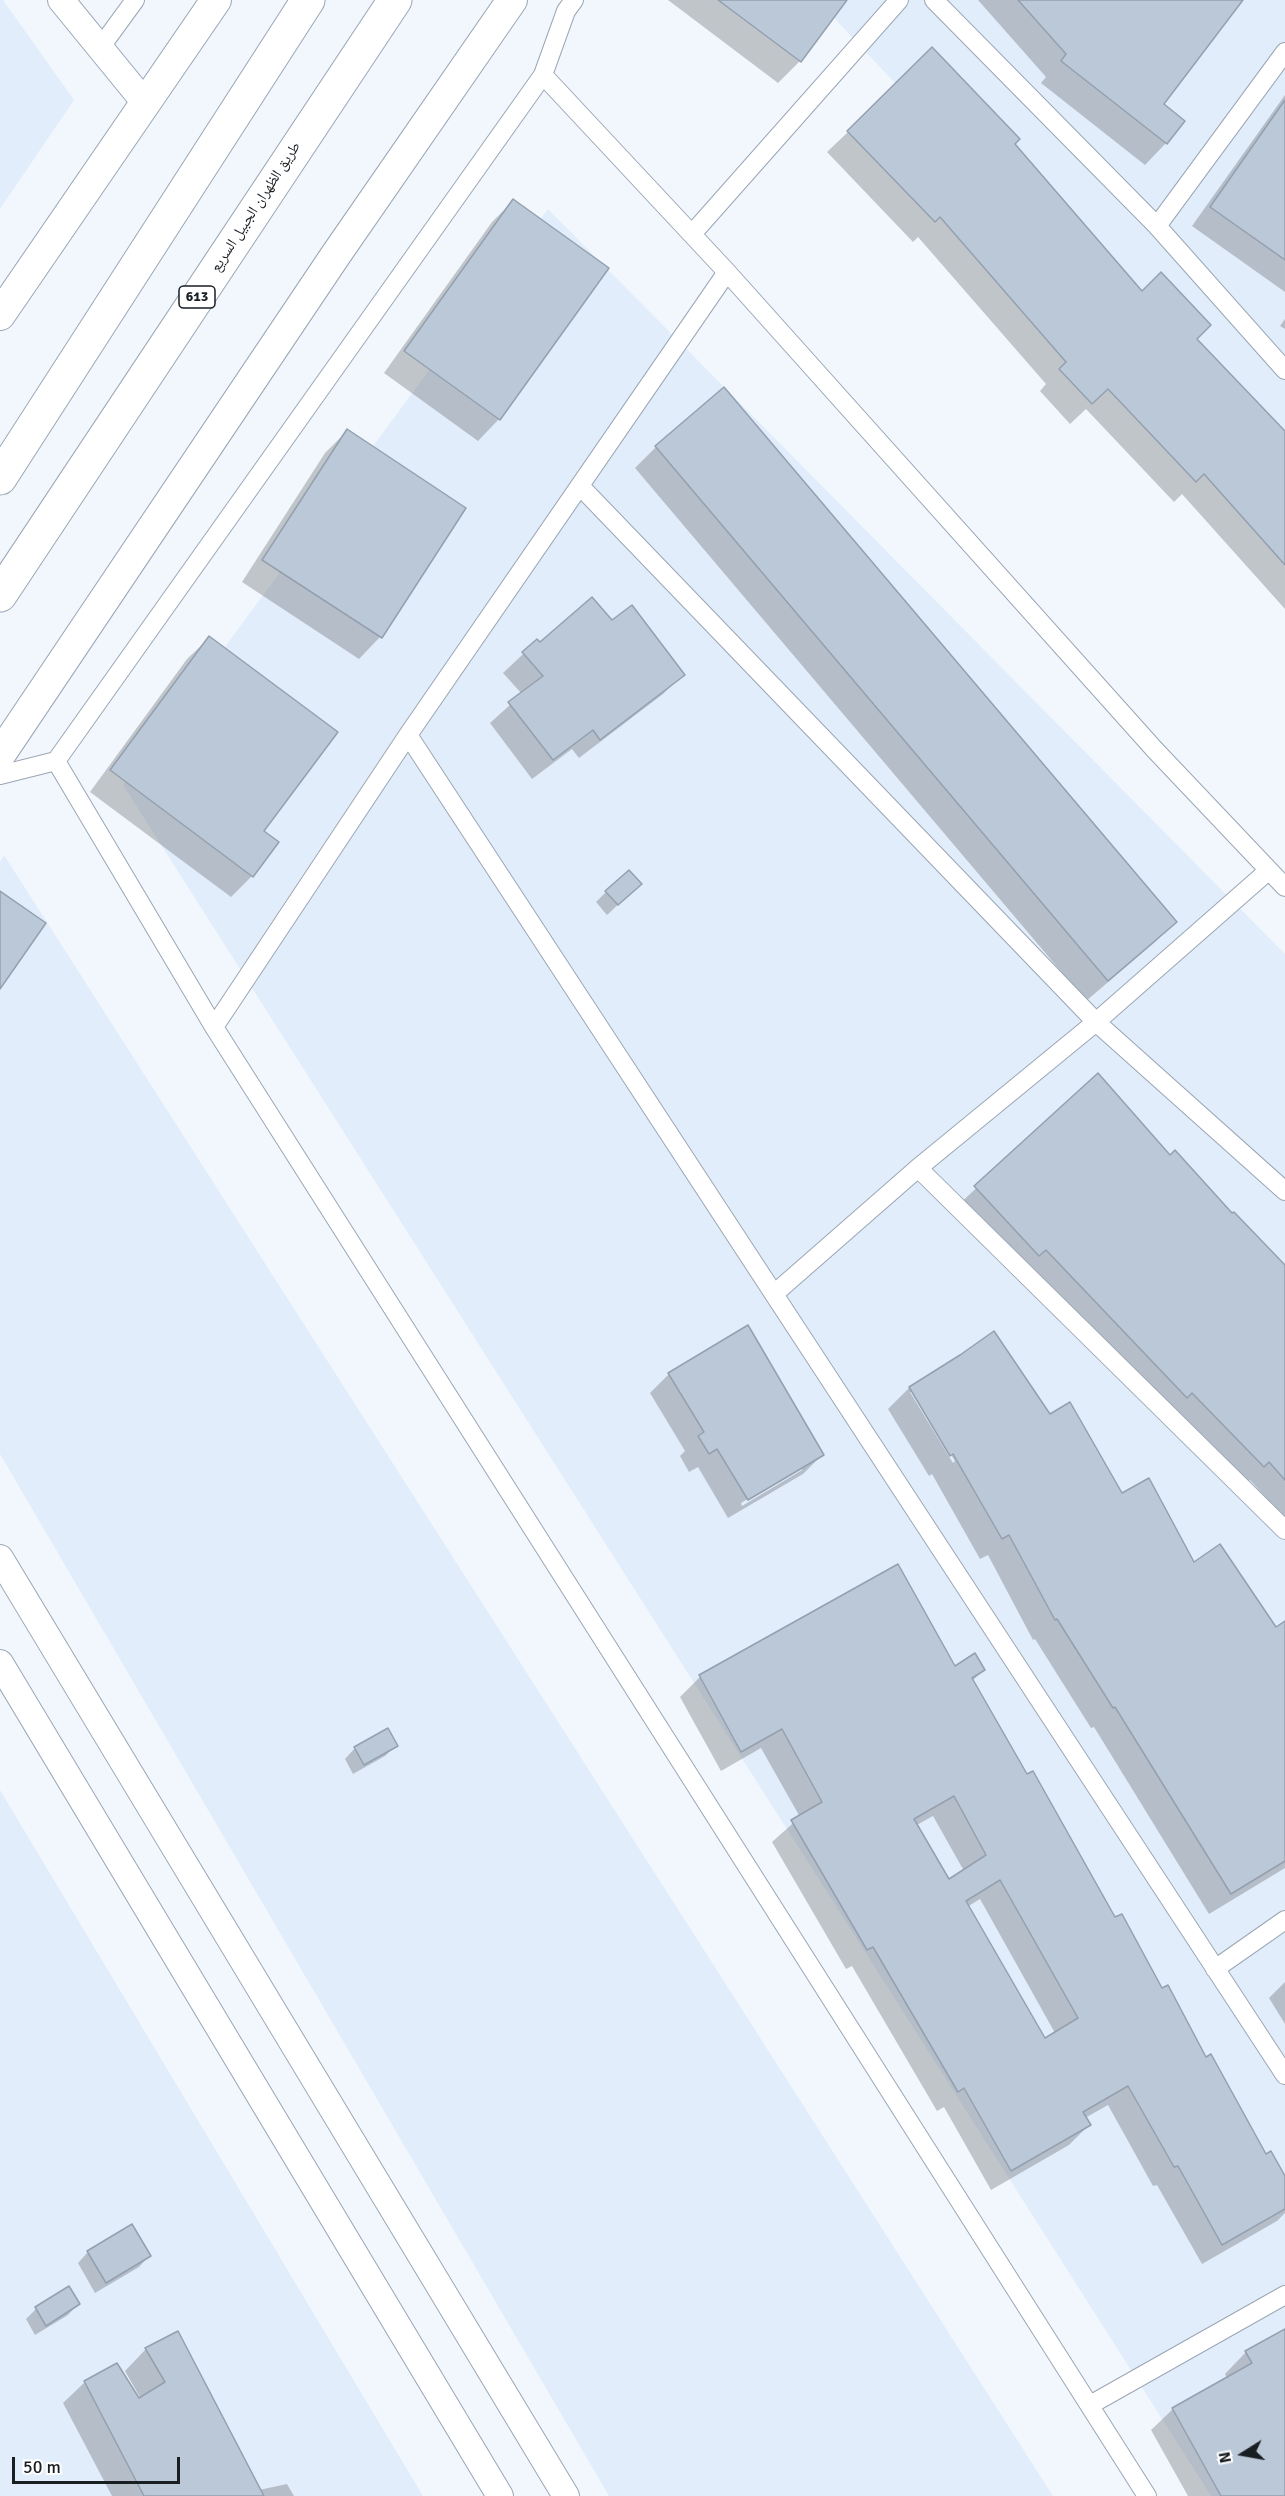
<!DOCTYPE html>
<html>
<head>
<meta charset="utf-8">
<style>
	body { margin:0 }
	#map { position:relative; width:1285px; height:2496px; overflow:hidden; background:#f1f7fd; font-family:Signika,sans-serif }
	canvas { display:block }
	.north { position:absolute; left:1213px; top:2424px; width:60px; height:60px; -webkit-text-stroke:4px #fff; paint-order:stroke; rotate:259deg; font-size:16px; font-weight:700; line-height:24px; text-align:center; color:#191e23 }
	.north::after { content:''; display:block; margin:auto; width:21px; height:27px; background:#191e23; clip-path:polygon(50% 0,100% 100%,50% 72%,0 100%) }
	.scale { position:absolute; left:12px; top:2457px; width:168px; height:27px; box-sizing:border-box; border:3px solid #191e23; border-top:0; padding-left:8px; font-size:18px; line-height:21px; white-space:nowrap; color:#191e23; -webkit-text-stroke:4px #fff; paint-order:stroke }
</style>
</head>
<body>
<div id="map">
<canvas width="1285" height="2496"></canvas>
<div class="north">N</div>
<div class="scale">50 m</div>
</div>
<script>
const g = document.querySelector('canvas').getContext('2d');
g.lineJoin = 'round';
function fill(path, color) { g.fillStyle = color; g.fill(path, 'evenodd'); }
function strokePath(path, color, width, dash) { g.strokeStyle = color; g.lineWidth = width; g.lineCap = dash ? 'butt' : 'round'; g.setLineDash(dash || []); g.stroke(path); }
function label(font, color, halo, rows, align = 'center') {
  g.font = font + ' Signika,"Noto Naskh Arabic",sans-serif'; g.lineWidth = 4.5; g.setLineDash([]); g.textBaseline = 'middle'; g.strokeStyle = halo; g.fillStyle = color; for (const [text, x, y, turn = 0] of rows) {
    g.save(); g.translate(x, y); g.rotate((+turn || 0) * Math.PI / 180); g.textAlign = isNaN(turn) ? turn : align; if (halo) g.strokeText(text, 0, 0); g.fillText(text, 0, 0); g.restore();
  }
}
const built = new Path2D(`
	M0,0H3L74,100L0,209Z
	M817,0H1285V500L910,99Z
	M548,209L1285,954V2496H1211L123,785Z
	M4,855L1053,2496H609L0,1454V862Z
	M0,1790L423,2496H0Z`);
const shadow = new Path2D(`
	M668,0H845L800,61L778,83Z
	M978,0H1241L1162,105L1166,143L1145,165L1041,83L1046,77Z
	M1285,95V292L1192,226Z
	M848,132L1013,144L1142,293L1195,339L1285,433V609L1182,494L1174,502L1086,409L1070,424L1040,391L1046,384L918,237L913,242L827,152Z
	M513,201L499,419L478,441L384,373L492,222Z
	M1285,319V329L1280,326Z
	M347,431L464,508L380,637L359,659L242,582L325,453Z
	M656,447L1175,922L1154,943L1086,1001L635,468Z
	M209,638L262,831L252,876L231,897L90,792L187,659Z
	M537,641L540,644L683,674L663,694L579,758L572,749L532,779L490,723L522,694L503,673Z
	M640,884L607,915L596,902L606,892Z
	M1098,1076L1170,1157L1285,1267V1519L1250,1480L1244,1485L957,1206Z
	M961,1357L1049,1416L1121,1495L1193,1564L1276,1629L1285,1623V1868L1209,1914L1094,1727L1091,1728L1035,1639L1033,1640L988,1555L980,1559L932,1474L929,1476L888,1409L909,1388ZM910,1392H913L955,1461L953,1463Z
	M669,1374L822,1455L803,1474L728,1518L698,1467L689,1472L680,1456L685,1451L650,1393ZM802,1466V1470L742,1506L741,1503Z
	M897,1566L954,1668L984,1670L972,1681L1026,1776L1266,2156L1285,2179V2213L1277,2221L1202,2264L1157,2185L1153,2186L1108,2105L1085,2118L1089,2125L1069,2145L991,2190L944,2107L937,2111L852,1966L846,1969L772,1842L800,1817L761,1748L721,1771L680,1697L700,1677ZM933,1816L964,1871L948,1882L915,1826ZM980,1899L1055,2033L1045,2040L967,1907Z
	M396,1745L385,1756L353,1774L345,1759L355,1748Z
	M1285,1982V2024L1269,1998Z
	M88,2252L149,2256L139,2267L95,2293L78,2263Z
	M78,2304L68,2315L35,2335L26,2319L36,2309Z
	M1285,2331V2496H1188L1151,2430L1173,2409L1227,2378L1225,2374L1246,2352Z
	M146,2349L259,2490L287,2484L294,2496H112L63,2403L85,2382L138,2400L141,2399L125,2371Z`);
const building = new Path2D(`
	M718,0H847L801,62Z
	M1018,0H1243L1164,104L1185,121L1167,144L1061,61L1066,54Z
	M932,47L1020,139L1015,144L1142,291L1161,272L1211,325L1197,339L1285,431V565L1204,474L1196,482L1108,389L1092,404L1059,369L1066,362L940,217L935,222L847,131Z
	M1285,100V260L1210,207Z
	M513,199L609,268L500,420L404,351Z
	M724,387L1177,922L1108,981L655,446Z
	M347,429L466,508L382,638L262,560Z
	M592,597L612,620L632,605L685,675L600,740L593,730L553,760L508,702L543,676L522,652L537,639L540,642Z
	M209,636L338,732L264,831L279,842L253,877L110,770Z
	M629,870L642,884L618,905L605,891Z
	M0,891L46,923L0,989Z
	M1098,1073L1170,1155L1175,1150L1232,1213L1234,1212L1285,1265V1480L1269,1462L1264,1467L1192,1393L1187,1398L1046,1250L1039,1256L974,1186Z
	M748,1325L824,1455L748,1500L717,1449L709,1454L698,1436L704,1432L668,1373Z
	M994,1331L1050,1414L1070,1402L1122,1493L1149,1478L1194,1562L1220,1544L1276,1627L1285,1621V1861L1231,1894L1115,1707L1113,1708L1057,1619L1055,1620L1009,1535L1002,1539L953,1454L950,1456L909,1387L960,1355Z
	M898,1564L955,1666L975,1653L985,1670L972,1678L1027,1774L1033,1771L1115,1917L1122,1914L1162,1988L1168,1985L1206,2057L1211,2054L1266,2154L1271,2151L1285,2176V2209L1222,2245L1178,2166L1174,2167L1128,2086L1083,2112L1091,2125L1011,2171L964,2088L958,2092L873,1947L867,1950L791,1820L822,1802L782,1729L741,1752L699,1675ZM954,1796L986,1855L949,1879L914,1819ZM1000,1880L1078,2018L1045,2038L966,1901Z
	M388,1728L398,1746L364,1765L354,1747Z
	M132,2224L151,2256L106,2283L87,2251Z
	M69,2286L80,2304L46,2326L35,2307Z
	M1285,2329V2496H1221L1172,2408L1252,2363L1245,2351Z
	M178,2331L264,2496H144L84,2381L117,2363L139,2398L165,2382L145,2348Z`);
const street = new Path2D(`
	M574,0L566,11L543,75L56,761L214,1027L1147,2496
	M934,0L1157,226L1285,370
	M100,48L135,0
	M543,75L727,272L1155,750L1285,887
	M1157,226L1285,52
	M692,234L899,0
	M580,486L1096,1022L1285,1191
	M408,735L1285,2075
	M0,775L56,761
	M214,1027L408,735L727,272
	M918,1168L1285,1530
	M774,1294L918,1168L1096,1022L1268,871
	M1215,1969L1285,1920
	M1090,2405L1285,2295`);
const secondary = new Path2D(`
	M61,0L146,104
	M0,1558L566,2496
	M0,1663L500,2496`);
const primary = new Path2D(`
	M0,315L216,0
	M0,755L335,256L512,0`);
const highway = new Path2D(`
	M0,478L308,0
	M0,595L395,0`);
const shields = [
	[197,297,36]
];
const shieldNames = [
	["613",197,297]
];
const streetNames = [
	["طريق الظهران الجبيل السريع",256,207,-57]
];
fill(built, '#e2edfb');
fill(shadow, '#0003');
fill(building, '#bbc8d7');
strokePath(building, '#94a0af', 1.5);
strokePath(street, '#9aa6b5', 20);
strokePath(secondary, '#9aa6b5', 28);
strokePath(primary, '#9aa6b5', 32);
strokePath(highway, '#9aa6b5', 35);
strokePath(street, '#fff', 18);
strokePath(secondary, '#fff', 26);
strokePath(primary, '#fff', 30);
strokePath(highway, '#fff', 33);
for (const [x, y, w] of shields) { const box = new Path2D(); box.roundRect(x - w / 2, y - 11, w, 22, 4.5); g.fillStyle = '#fff'; g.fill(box); strokePath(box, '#191e23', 1.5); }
label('bold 14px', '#191e23', null, shieldNames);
label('15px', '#191e23', '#fff', streetNames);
</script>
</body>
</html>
